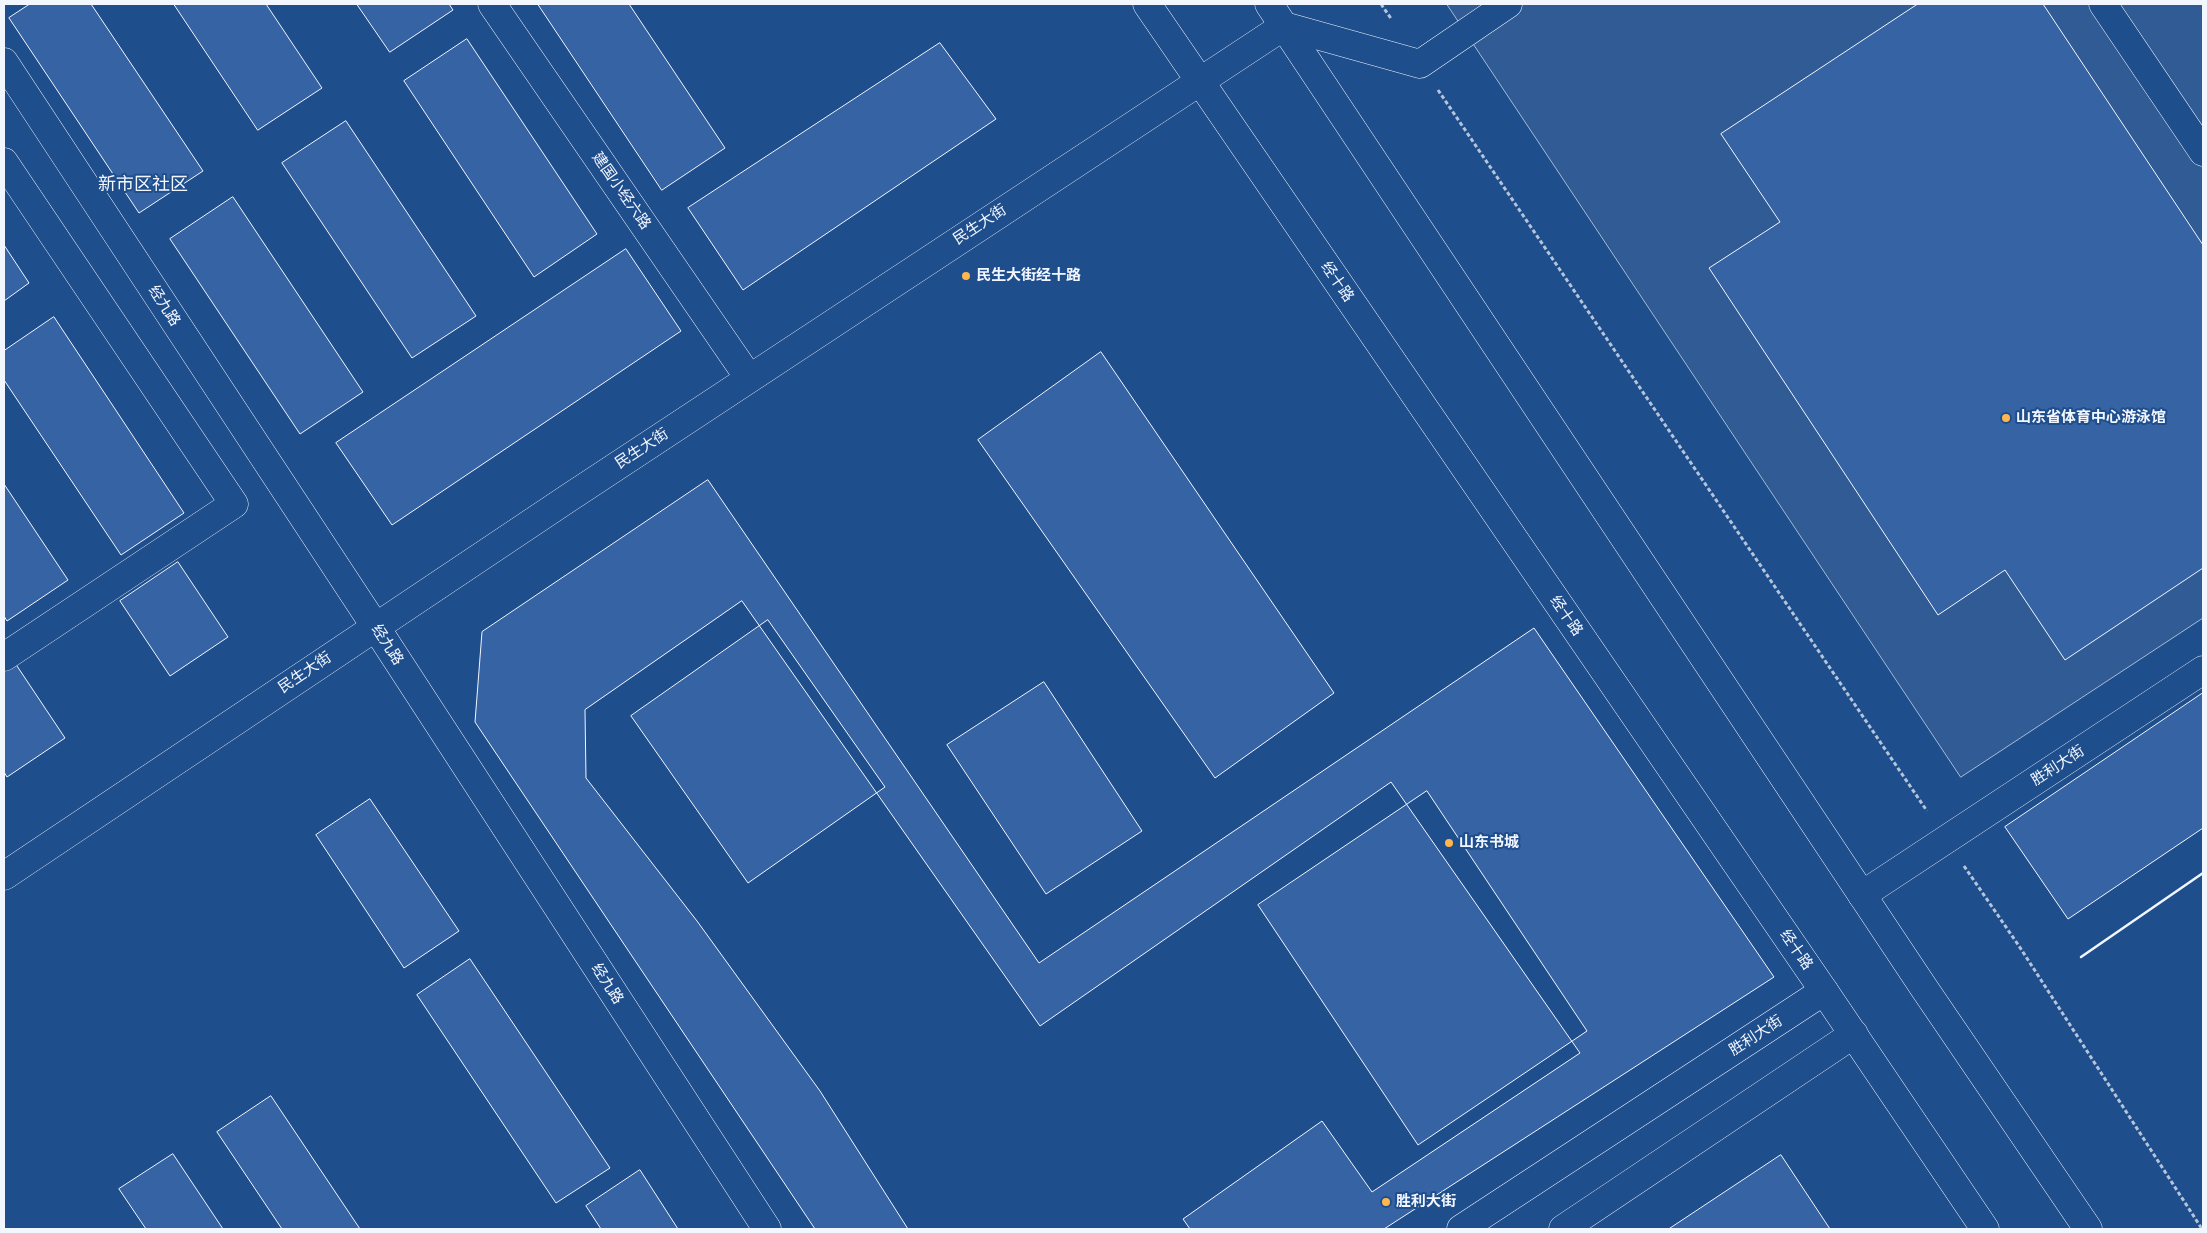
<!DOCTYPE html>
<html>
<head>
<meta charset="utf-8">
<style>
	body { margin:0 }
	#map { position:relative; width:2207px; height:1233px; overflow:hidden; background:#1f4e8c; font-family:Manrope,sans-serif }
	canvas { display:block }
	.frame { position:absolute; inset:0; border:5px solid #f2f6ff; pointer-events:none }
</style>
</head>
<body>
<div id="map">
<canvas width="2207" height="1233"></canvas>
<div class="frame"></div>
</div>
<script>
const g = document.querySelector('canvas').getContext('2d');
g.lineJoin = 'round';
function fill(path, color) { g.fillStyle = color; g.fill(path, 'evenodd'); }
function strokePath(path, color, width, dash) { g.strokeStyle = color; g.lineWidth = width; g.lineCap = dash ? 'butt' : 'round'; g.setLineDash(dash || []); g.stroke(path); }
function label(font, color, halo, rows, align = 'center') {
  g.font = font + ' Manrope,"Noto Sans SC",sans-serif'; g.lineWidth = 4; g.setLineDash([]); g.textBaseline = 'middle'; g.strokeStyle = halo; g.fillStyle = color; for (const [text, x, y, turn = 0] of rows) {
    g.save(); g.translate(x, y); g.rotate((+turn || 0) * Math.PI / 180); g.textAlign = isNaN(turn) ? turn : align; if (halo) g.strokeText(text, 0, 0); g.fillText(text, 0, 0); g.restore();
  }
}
const built = new Path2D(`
	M1447,4H2203V618L1961,777Z`);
const building = new Path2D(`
	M30,4H91L203,171L139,213L9,18Z
	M174,4H266L322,88L258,130Z
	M357,4H449L453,10L390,52Z
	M538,4H629L725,148L662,190Z
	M1918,4H2043L2203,245V568L2065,660L2005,570L1938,615L1709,268L1780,222L1721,134Z
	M467,39L597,234L534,277L404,81Z
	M940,43L996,119L743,290L688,208Z
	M346,121L476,316L412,358L282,163Z
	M233,197L363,392L300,434L170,239Z
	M4,245L29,283L4,301Z
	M626,249L681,331L392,525L336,443Z
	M54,317L184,513L121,555L4,380V351Z
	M1101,352L1334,693L1215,778L978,440Z
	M708,480L1039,963L1534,628L1774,977L1384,1229H815L475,722L482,632Z
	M4,484L68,580L7,621L4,616Z
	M178,562L228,637L170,676L120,601Z
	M742,601L1040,1026L1391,782L1580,1053L1372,1192L1322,1121L1183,1219L1190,1229H908L820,1091L697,921L586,778L585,710Z
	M768,620L885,787L748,883L631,716Z
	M15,663L65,738L7,777L4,772V671Z
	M1044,682L1142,831L1046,894L947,745Z
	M2203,693V828L2068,919L2005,827Z
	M1427,791L1587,1031L1418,1145L1258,905Z
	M370,799L459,931L404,968L316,835Z
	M470,959L610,1168L556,1203L417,995Z
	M271,1096L360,1229H282L217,1132Z
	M173,1154L223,1229H146L119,1189Z
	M1781,1155L1830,1229H1669Z
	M640,1170L678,1229H601L586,1206Z`);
const path = new Path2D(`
	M1381,4L1392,20
	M1438,90L1927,811
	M1964,866L2019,946L2202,1229`);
const minor = new Path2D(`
	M492,4L749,378
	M2103,4L2203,152
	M1284,26L1420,64L1508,4
	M4,62L375,626L767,1229
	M4,162L234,504L4,657
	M1862,895L2203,670
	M1461,1229L1824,991
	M1563,1229L1854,1034`);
const major = new Path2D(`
	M4,876L567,499L1284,26`);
const highway = new Path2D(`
	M1147,4L1824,991L1985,1229
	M1269,4L1924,988L2088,1229`);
const wall = new Path2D(`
	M2081,957L2203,873`);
const markers = [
	[966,276,5,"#ffb74d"],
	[2006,418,5,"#ffb74d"],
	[1449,843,5,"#ffb74d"],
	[1386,1202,5,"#ffb74d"]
];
const streetNames = [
	["建国小经六路",621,191,55],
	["民生大街",980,225,-33],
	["经十路",1337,282,55],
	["经九路",164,306,57],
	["民生大街",642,449,-33],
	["经十路",1566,616,55],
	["经九路",387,645,57],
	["民生大街",305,673,-34],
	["胜利大街",2058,766,-33],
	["经十路",1796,950,55],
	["经九路",607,984,57],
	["胜利大街",1756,1036,-33]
];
const poiNames = [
	["民生大街经十路",976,276],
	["山东省体育中心游泳馆",2016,418],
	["山东书城",1459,843],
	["胜利大街",1396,1202]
];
const quarterNames = [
	["新市区社区",143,185]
];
fill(built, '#305b95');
strokePath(built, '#a8bbd7', 1);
fill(building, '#3563a3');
strokePath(building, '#f2f6ff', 1);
strokePath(minor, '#f2f6ff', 29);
strokePath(major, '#f2f6ff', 29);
strokePath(highway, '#f2f6ff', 29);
strokePath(path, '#b3c4dc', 3, [4, 2.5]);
strokePath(minor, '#1f4e8c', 28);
strokePath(major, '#1f4e8c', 28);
strokePath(highway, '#1f4e8c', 28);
strokePath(wall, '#f2f6ff', 2.5);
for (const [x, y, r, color] of markers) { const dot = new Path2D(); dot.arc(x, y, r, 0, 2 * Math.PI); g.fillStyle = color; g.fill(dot); strokePath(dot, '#1f4e8c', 2); }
label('15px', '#f2f6ff', '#1f4e8c', streetNames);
label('bold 15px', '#f2f6ff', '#1f4e8c', poiNames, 'left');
label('18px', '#f2f6ff', '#1f4e8c', quarterNames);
</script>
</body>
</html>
